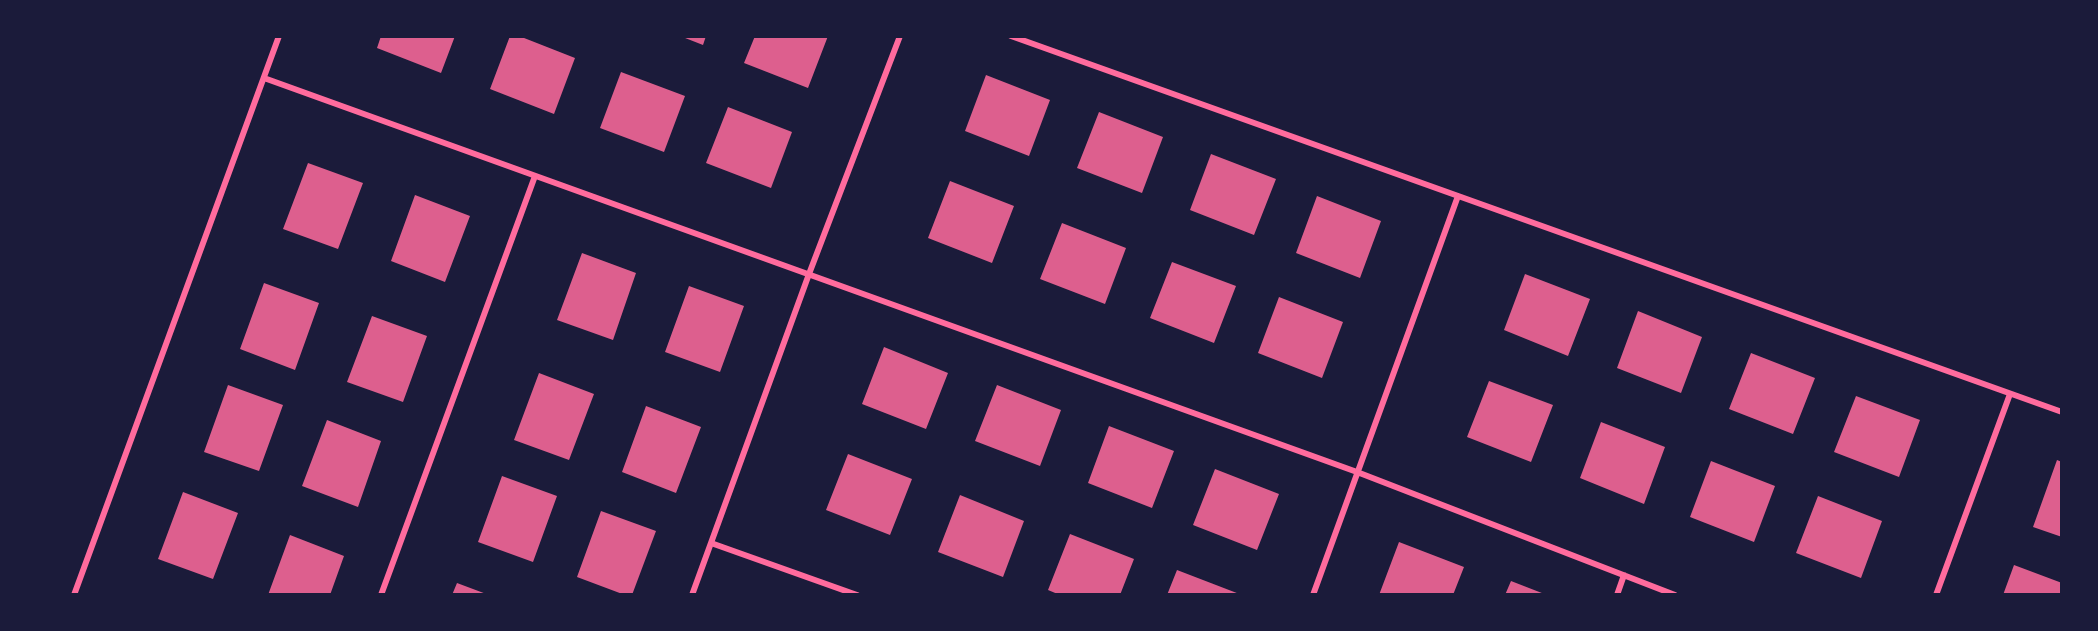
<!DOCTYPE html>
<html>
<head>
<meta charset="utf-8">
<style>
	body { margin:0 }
	#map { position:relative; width:2098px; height:631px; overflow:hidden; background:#1b1b3a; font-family:"Times New Roman",serif }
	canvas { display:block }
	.frame { position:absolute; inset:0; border:38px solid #1b1b3a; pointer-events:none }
</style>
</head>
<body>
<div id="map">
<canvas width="2098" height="631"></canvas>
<div class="frame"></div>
</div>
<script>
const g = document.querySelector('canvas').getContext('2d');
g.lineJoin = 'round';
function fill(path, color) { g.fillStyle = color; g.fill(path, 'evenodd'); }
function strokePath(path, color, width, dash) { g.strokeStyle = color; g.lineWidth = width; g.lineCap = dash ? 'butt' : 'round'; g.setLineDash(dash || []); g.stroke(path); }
const building = new Path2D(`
	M381,36H455L441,73L377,48Z
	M510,36H519L575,58L554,114L490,89Z
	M680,36H706L703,45Z
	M755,36H828L808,88L744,63Z
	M621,72L685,96L664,152L600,128Z
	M986,75L1050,100L1029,156L965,131Z
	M728,107L792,132L771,188L706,163Z
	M1099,112L1163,137L1142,193L1077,168Z
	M1211,154L1276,179L1254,235L1190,210Z
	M308,163L363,183L338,249L283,229Z
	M950,181L1014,206L992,263L928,238Z
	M415,195L470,216L445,282L391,261Z
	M1317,196L1381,221L1360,278L1296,253Z
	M1062,223L1126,248L1105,304L1040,279Z
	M582,253L636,273L613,340L557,320Z
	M1172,262L1236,286L1214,343L1150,318Z
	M1525,274L1590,299L1568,356L1504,330Z
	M264,283L319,303L295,370L240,349Z
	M689,286L744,306L720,372L665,352Z
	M1279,297L1343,322L1322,378L1258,353Z
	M1638,311L1702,337L1681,393L1617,368Z
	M372,316L427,336L403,402L347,382Z
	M884,347L948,373L926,429L862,404Z
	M1751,353L1815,378L1793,434L1729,409Z
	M539,373L594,394L569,460L514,440Z
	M1489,381L1553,405L1531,462L1467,437Z
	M228,385L283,405L259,471L204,452Z
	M997,385L1061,410L1040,466L975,441Z
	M1856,396L1920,420L1899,477L1834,452Z
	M646,406L701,427L676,493L622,472Z
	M327,420L381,441L358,507L302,486Z
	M1601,422L1665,447L1644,504L1580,478Z
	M1109,426L1174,451L1152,508L1088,483Z
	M848,454L912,479L890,535L826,510Z
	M2057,460L2062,462V537L2033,527Z
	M1711,461L1775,486L1754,542L1690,517Z
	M1215,469L1279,494L1257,550L1193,525Z
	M502,476L557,496L533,562L478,542Z
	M183,492L238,513L213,579L158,559Z
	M960,495L1024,521L1003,577L938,552Z
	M1818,496L1882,521L1861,578L1796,553Z
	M601,511L656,531L632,595H625L577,577Z
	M1070,534L1134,559L1120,595H1060L1048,590Z
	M290,535L344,556L330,595H268Z
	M1399,542L1464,567L1453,595H1379Z
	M2014,565L2062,583V595H2003Z
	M1177,570L1242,595H1167Z
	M1511,581L1547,595H1505Z
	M457,583L489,595H452Z`);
const minor = new Path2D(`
	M1011,36L2062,412
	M264,78L1357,472L1675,595
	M711,543L857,595
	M74,595L279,36
	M381,595L535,176
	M692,595L809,274L900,36
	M1313,595L1458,196
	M1617,595L1624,575
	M1936,595L2010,394`);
fill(building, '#dd5f8e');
strokePath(minor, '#ff6b9d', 6);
</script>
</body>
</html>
